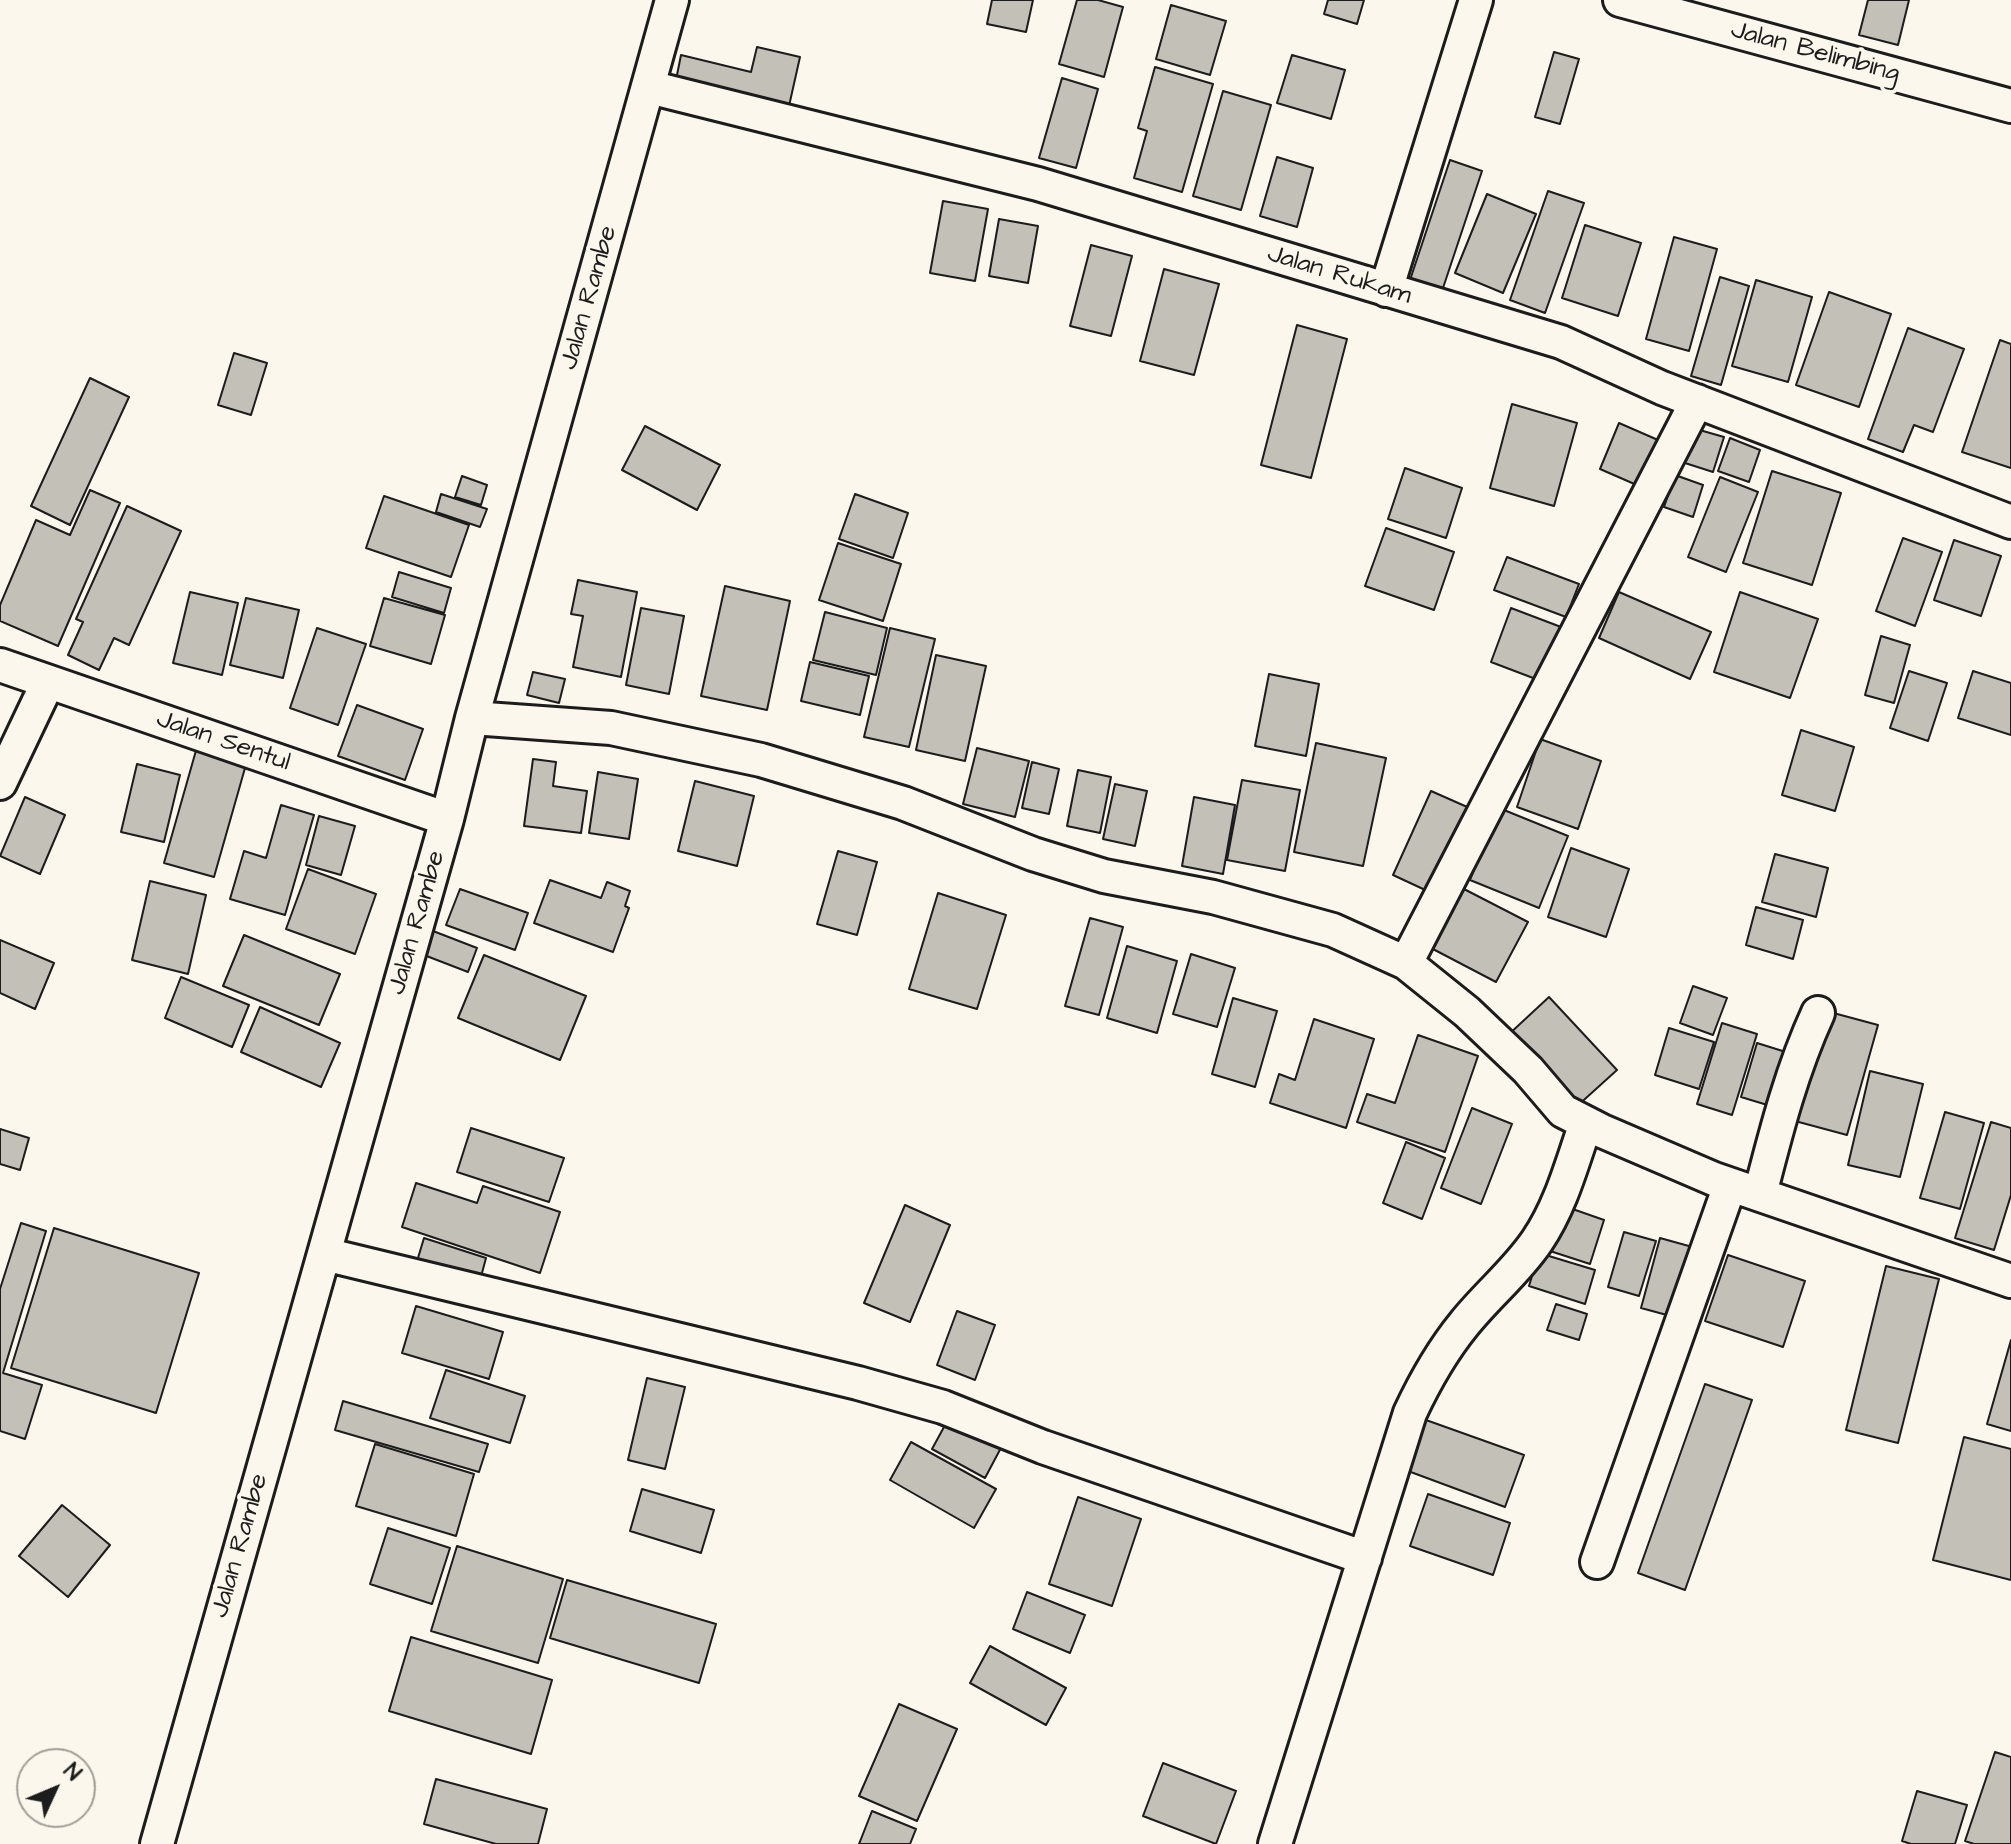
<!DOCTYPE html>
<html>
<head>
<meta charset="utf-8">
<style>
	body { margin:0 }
	#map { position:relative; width:2011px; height:1844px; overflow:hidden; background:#fbf7ec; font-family:"Architects Daughter",sans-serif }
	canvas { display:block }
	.north { position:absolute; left:16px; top:1748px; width:80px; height:80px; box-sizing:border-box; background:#fbf7ec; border:2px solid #a29f99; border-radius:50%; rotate:46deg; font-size:22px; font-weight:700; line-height:32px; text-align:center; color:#1c1c1c }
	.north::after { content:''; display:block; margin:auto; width:28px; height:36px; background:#1c1c1c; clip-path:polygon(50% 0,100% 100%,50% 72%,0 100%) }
</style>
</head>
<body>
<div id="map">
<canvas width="2011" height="1844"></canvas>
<div class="north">N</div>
</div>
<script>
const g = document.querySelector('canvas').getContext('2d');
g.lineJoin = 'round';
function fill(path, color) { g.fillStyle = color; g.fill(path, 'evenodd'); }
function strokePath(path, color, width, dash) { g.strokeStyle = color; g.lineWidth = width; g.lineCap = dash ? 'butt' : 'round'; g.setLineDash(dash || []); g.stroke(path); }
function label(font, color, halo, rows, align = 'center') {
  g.font = font + ' "Architects Daughter",sans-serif'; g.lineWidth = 8; g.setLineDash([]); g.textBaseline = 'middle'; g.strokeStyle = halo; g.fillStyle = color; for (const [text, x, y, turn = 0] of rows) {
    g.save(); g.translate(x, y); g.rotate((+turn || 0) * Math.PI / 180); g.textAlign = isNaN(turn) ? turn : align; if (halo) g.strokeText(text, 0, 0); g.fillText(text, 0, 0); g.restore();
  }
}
const building = new Path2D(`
	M992,0H1033L1026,32L987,24Z
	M1077,0H1098L1123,7L1104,77L1059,64Z
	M1328,0H1364L1357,24L1324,14Z
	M1868,0H1909L1898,45L1859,35Z
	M1171,5L1226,21L1210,75L1156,59Z
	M757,47L800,57L789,106L676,80L681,55L751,72Z
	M1554,52L1579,59L1560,124L1535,117Z
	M1292,55L1345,70L1331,119L1277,103Z
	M1155,67L1213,84L1182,192L1134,178L1147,131L1138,128Z
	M1062,78L1098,89L1076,168L1039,158Z
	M1223,91L1271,105L1241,210L1193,196Z
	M1277,157L1313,168L1297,227L1260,216Z
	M1450,160L1482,171L1442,291L1410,280Z
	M1548,191L1584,203L1545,313L1510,300Z
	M1487,194L1536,214L1503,293L1455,273Z
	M943,201L988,209L975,281L930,273Z
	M999,219L1038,226L1028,283L989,276Z
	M1585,225L1641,243L1618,316L1562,298Z
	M1674,237L1717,249L1689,351L1646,339Z
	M1091,245L1132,256L1111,336L1070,326Z
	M1164,269L1219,284L1194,375L1140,361Z
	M1720,277L1749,286L1721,385L1691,376Z
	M1756,280L1812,297L1788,382L1732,366Z
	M1829,292L1891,314L1859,407L1796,385Z
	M1297,325L1347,339L1311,478L1261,465Z
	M1908,328L1964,349L1933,432L1914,425L1903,452L1868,439Z
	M2000,340L2011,344V468L1962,452Z
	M234,353L267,363L251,415L218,405Z
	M90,378L129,397L70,525L31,506Z
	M1512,404L1577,423L1554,506L1490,488Z
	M1619,423L1658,440L1639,486L1600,469Z
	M645,426L720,465L697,510L622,470Z
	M1696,429L1724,437L1713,472L1685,463Z
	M1730,438L1760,450L1749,482L1718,471Z
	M1405,468L1462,488L1446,538L1388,519Z
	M1772,471L1841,493L1812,585L1743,563Z
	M1675,475L1703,485L1693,517L1664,507Z
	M462,476L487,485L481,505L455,497Z
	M1720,477L1758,492L1726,572L1688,557Z
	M90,490L120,503L58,646L0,621V605L36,520L70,535Z
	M441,494L487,509L480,527L436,512Z
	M855,494L908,513L893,558L839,539Z
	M384,496L469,525L451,577L366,548Z
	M127,506L181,531L129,645L114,638L99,670L68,655L83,622L76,619Z
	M1386,528L1454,552L1434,610L1365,586Z
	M1903,538L1942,552L1915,626L1876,611Z
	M1954,540L2001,556L1981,616L1934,600Z
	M838,543L901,564L883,621L819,600Z
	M1507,557L1579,584L1566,617L1494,590Z
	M399,572L451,588L444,613L392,597Z
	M578,580L637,592L621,677L573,667L583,616L571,614Z
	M725,586L790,601L767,710L701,696Z
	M190,592L238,603L222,675L173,663Z
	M1619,592L1711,632L1690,679L1599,638Z
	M1740,592L1818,619L1790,698L1714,672Z
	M246,598L299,610L283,678L230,665Z
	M384,598L445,615L431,664L370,646Z
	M641,608L684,616L669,694L626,685Z
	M1511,608L1561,627L1541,681L1491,662Z
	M825,612L887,628L876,675L813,660Z
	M317,628L366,644L338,725L290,708Z
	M890,628L935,639L909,747L864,737Z
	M1881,636L1910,645L1894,703L1865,695Z
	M936,655L986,666L965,761L916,750Z
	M810,662L869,676L860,715L801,701Z
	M1909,671L1947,683L1928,741L1890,728Z
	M1973,671L2011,683V735L1958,718Z
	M533,672L565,679L559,703L527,695Z
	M1269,674L1319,684L1306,756L1255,746Z
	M357,705L423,729L405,780L338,756Z
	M1801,730L1854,747L1835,811L1782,795Z
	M1540,739L1601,761L1578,829L1517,807Z
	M1316,743L1386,758L1363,866L1294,852Z
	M197,747L247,761L214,877L164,863Z
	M977,748L1029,761L1015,817L963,804Z
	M533,759L556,762L553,786L587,791L581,833L524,826Z
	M1032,762L1059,769L1049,814L1022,808Z
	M137,764L180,775L164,842L121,832Z
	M1078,770L1111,777L1100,833L1067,826Z
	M598,772L638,779L629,839L589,833Z
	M1242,780L1300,790L1285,871L1227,860Z
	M695,781L754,796L737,866L678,851Z
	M1115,784L1147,791L1135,846L1103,839Z
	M1431,791L1474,810L1436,895L1393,875Z
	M25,797L65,815L40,874L0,856Z
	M1194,797L1235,805L1223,874L1182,866Z
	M281,805L314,815L285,915L230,899L244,851L266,858Z
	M1499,808L1568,836L1539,908L1470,880Z
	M319,816L355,826L341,875L306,865Z
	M1571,848L1629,869L1606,937L1548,917Z
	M838,851L877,862L857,935L817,924Z
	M1775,854L1828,868L1816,917L1762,902Z
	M308,869L376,894L355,954L286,929Z
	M550,880L601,898L607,882L630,891L625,906L629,908L613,952L534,923Z
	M150,881L206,895L188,974L132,960Z
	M1462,888L1528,922L1496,982L1431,948Z
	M460,889L528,913L515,950L446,925Z
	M938,893L1006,915L977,1009L909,989Z
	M1756,907L1803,920L1793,959L1746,945Z
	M1090,918L1123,927L1099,1015L1065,1006Z
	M433,931L477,948L468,972L424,955Z
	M244,935L340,974L319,1025L223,986Z
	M0,940L54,963L35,1009L0,993Z
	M1127,946L1177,961L1157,1033L1107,1018Z
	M1191,954L1235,968L1217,1027L1173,1014Z
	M484,955L586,996L560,1060L458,1018Z
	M181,977L249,1005L232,1047L165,1018Z
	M1693,986L1727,998L1713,1035L1680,1023Z
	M1549,997L1617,1070L1575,1108L1507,1036Z
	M1233,998L1277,1011L1255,1087L1212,1074Z
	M260,1007L340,1043L321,1087L241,1052Z
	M1826,1011L1878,1025L1847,1135L1795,1121Z
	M1314,1019L1374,1039L1346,1128L1270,1103L1279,1074L1295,1080Z
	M1722,1023L1757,1034L1732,1115L1697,1104Z
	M1669,1028L1714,1042L1699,1089L1655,1075Z
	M1418,1035L1478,1056L1445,1152L1357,1122L1367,1094L1395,1103Z
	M1757,1043L1789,1053L1774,1107L1741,1097Z
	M1870,1071L1923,1084L1900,1177L1848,1165Z
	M1472,1108L1512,1124L1481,1204L1441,1188Z
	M1945,1112L1984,1123L1960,1209L1920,1198Z
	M1991,1122L2011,1128V1195L1994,1250L1955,1238Z
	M471,1128L564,1158L549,1202L457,1172Z
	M0,1129L29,1138L20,1170L0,1164Z
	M1406,1142L1445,1158L1422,1219L1383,1203Z
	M416,1183L477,1203L483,1186L560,1212L540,1273L402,1227Z
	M905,1205L950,1225L910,1322L864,1303Z
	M1564,1206L1604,1220L1590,1264L1550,1251Z
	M21,1223L46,1231L3,1373L42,1385L25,1439L0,1431V1289Z
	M54,1228L199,1273L156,1413L11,1368Z
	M1624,1232L1656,1241L1639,1296L1608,1287Z
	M424,1238L486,1258L478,1288L415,1268Z
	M1660,1238L1696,1248L1678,1318L1641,1308Z
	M1539,1253L1595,1270L1585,1304L1529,1286Z
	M1728,1255L1805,1281L1783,1347L1705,1321Z
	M1886,1266L1939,1279L1898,1443L1846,1430Z
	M1556,1304L1587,1314L1579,1340L1547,1330Z
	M416,1306L503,1332L489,1379L402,1353Z
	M957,1311L995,1325L975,1380L937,1365Z
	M2011,1340V1431L1987,1424Z
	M446,1370L525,1396L510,1443L430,1418Z
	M647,1378L685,1387L665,1469L628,1460Z
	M1705,1384L1752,1400L1685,1590L1638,1573Z
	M343,1401L488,1444L479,1472L335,1430Z
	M950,1416L1003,1444L985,1478L932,1449Z
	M1426,1420L1524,1455L1505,1507L1408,1471Z
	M1964,1437L2011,1449V1580L1933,1560Z
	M911,1442L996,1489L974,1528L890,1480Z
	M375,1444L474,1474L456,1536L356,1506Z
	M642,1489L714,1510L701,1553L630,1531Z
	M1428,1494L1510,1523L1493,1575L1410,1546Z
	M1078,1497L1141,1519L1112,1606L1049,1584Z
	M62,1505L110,1545L68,1597L19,1556Z
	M388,1528L450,1548L432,1604L370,1584Z
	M457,1546L563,1579L538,1663L431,1631Z
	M567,1580L716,1624L699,1683L550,1638Z
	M1027,1592L1085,1615L1070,1653L1013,1629Z
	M411,1637L552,1680L531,1754L389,1711Z
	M990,1646L1066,1688L1046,1725L970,1683Z
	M899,1704L957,1729L917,1821L859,1796Z
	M1995,1752L2011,1757V1844H1974L1965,1841Z
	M1163,1763L1236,1791L1216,1844L1143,1816Z
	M436,1779L547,1809L538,1844H496L424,1824Z
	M1917,1791L1967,1805L1955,1844H1911L1902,1841Z
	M872,1811L916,1829L910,1844H859Z`);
const minor = new Path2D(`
	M1620,0L2011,106
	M649,87L1038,184L1561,342L1662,388L2011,522
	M1386,290L1476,0
	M0,665L447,819
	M472,718L611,728L761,760L903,803L1033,854L1104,876L1213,897L1333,930L1406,963L1467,1012L1528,1070L1563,1111L1602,1131L1714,1179L2011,1281
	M0,783L48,682
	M1406,963L1697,401
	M1760,1194C1776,1132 1791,1072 1818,1013
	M324,1254L858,1383L943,1407L1043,1447L1365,1558
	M1597,1562L1730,1185
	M157,1844L447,819L472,718L672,0
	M1275,1844L1410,1413C1425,1381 1442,1351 1464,1324C1487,1295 1516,1272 1537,1241C1561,1206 1572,1163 1586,1123`);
const streetNames = [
	["Jalan Belimbing",1815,53,15],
	["Jalan Rukam",1339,276,17],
	["Jalan Rambe",590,298,-74],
	["Jalan Sentul",223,742,19],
	["Jalan Rambe",418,923,-74],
	["Jalan Rambe",241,1546,-74]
];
fill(building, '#c3c0b8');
strokePath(building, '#1c1c1c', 2);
strokePath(minor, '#1c1c1c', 38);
strokePath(minor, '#fbf7ec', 32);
label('26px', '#1c1c1c', '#fbf7ec', streetNames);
</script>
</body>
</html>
